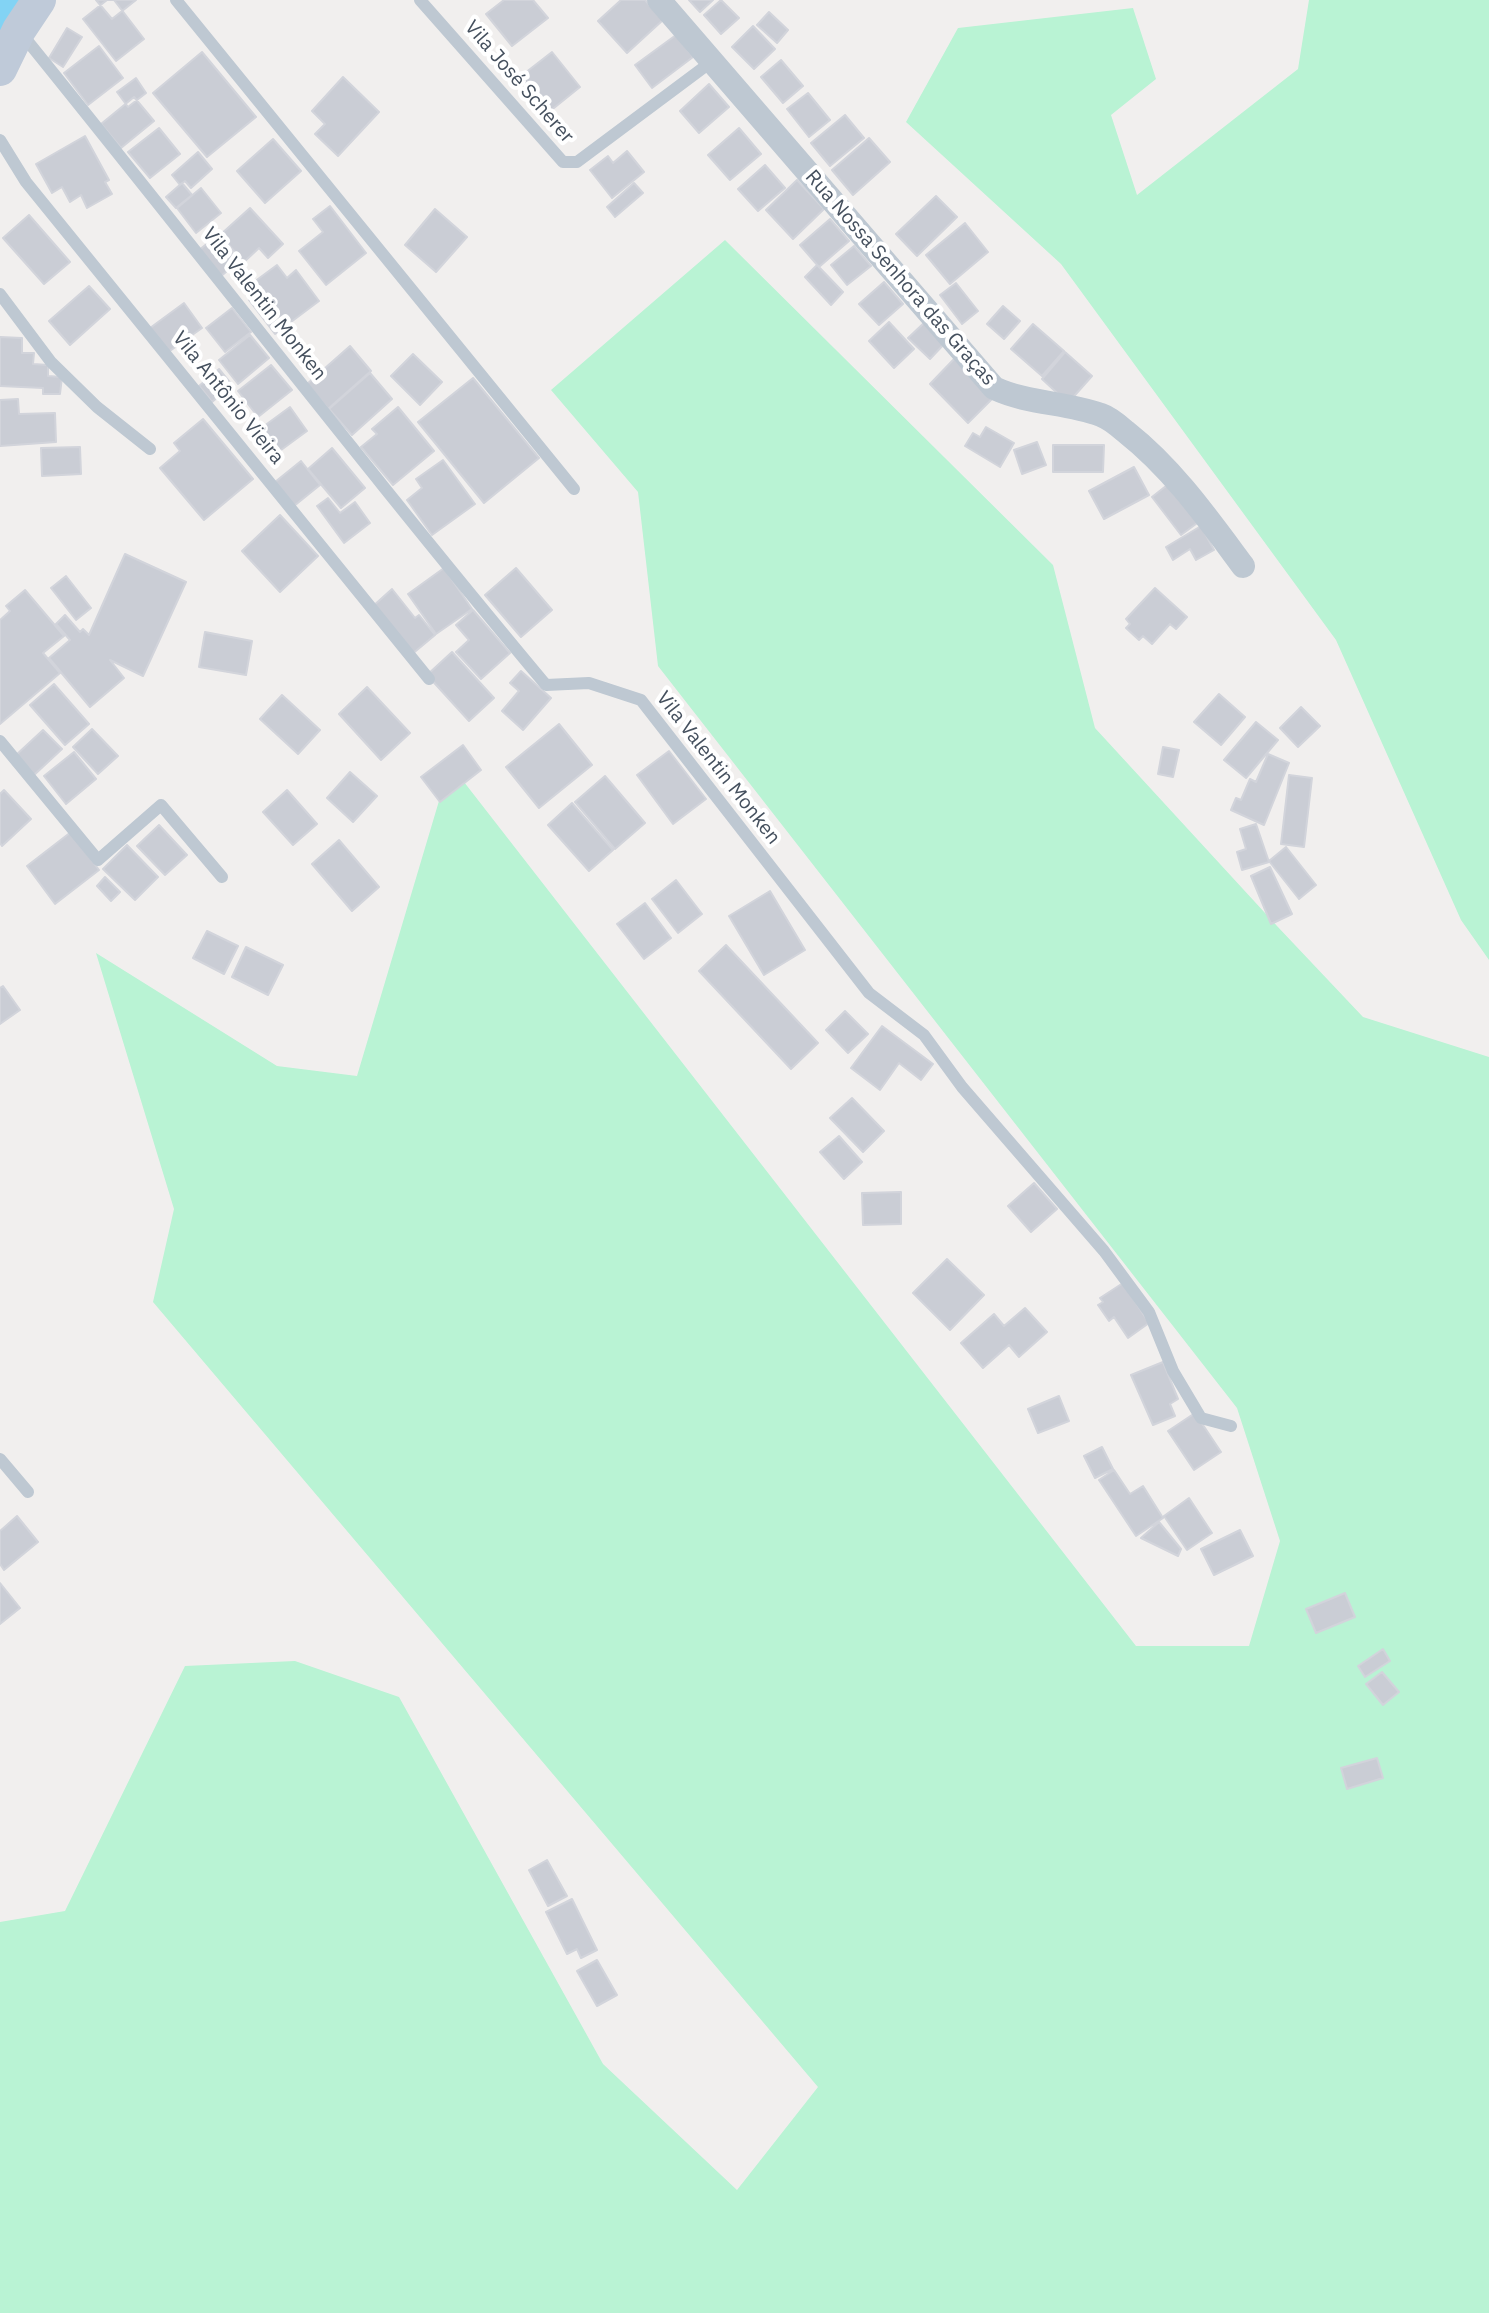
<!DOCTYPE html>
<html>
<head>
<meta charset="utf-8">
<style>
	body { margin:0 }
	canvas { display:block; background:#f1efee }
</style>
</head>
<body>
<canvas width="1489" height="2313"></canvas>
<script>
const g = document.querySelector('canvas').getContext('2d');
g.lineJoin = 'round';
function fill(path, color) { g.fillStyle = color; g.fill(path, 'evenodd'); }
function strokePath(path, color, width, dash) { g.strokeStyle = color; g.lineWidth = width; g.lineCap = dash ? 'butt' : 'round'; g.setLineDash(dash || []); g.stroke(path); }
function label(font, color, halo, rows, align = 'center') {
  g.font = font + ' "IBM Plex Sans",sans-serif'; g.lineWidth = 8; g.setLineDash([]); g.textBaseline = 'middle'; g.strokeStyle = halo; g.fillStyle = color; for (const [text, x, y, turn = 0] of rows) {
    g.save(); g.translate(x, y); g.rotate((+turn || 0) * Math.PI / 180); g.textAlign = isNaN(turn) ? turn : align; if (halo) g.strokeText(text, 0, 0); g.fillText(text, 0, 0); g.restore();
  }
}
const green = new Path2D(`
	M1309,0H1489V960L1461,920L1336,640L1061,264L906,122L958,28L1133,8L1156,79L1111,115L1137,195L1298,69Z
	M725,240L1053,565L1095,728L1277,926L1363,1017L1489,1057V2313H0V1922L65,1911L185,1666L295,1661L399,1697L603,2064L737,2190L818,2087L153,1302L174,1209L96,953L277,1066L357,1076L450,764L1136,1646H1249L1280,1541L1237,1408L658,666L638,492L551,390Z`);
const river = new Path2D(`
	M0,14L8,0`);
const building = new Path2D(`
	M96,0H136L112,19Z
	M107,0H114L144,39L116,61L83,19Z
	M504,0H533L548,18L512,46L486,14Z
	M621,0H645L663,20L627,53L598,21Z
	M689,0H713L700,12Z
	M721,0L739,18L721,34L704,15Z
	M769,12L788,30L777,43L757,25Z
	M753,26L775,49L754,69L732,47Z
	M67,28L82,37L63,67L49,58Z
	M676,35L693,57L652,88L635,65Z
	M99,46L123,78L88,105L64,73Z
	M202,52L256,117L207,157L153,93Z
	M552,52L580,87L544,116L516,80Z
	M781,60L803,86L783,103L761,77Z
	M343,77L379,112L338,156L315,134L325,124L312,111Z
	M136,78L146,93L128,107L117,92Z
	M709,84L729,107L699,133L680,111Z
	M808,93L830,120L809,137L787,109Z
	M134,97L154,121L121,148L101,124Z
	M845,115L864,138L830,166L811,143Z
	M159,128L180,154L150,178L128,152Z
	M739,128L761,154L730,180L708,155Z
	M85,136L109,180L105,182L112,194L87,208L81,195L70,202L62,187L52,193L36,164Z
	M869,138L890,162L853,195L832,170Z
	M273,139L301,171L265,203L237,171Z
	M627,151L644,172L612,198L590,170L608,156L613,163Z
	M198,152L212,169L191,188L185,181L180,185L172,175Z
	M765,165L785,188L758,211L738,189Z
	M797,180L824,209L793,239L766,210Z
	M182,183L192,195L176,208L166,197Z
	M634,183L643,193L615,217L607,207Z
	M201,188L221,213L196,233L177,208Z
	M936,196L957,217L917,256L896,234Z
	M330,206L366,253L326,285L299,251L323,232L313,219Z
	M250,208L283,244L268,258L259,248L244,262L220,235Z
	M435,209L467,237L436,272L405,245Z
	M29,215L70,262L44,284L3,238Z
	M830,219L849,241L819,267L800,245Z
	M965,223L988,252L950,284L926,255Z
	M218,235L239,261L220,277L199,250Z
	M854,246L871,266L847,285L831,265Z
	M277,265L287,278L296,270L319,301L275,334L249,300L261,291L254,282Z
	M817,265L843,292L831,305L805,277Z
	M884,282L903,304L879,325L859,304Z
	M956,283L978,311L962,324L940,295Z
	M89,286L110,309L70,345L49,321Z
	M184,303L202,328L167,353L150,328Z
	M1003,306L1020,321L1004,339L987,324Z
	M232,308L251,332L225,352L206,328Z
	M889,322L914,349L894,368L869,341Z
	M925,322L946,342L930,359L908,338Z
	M1033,324L1064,351L1042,376L1011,349Z
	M250,335L269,358L238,384L219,360Z
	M0,337L22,338V353H34L33,364L48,365V376L62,377L60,394H43V388L0,386Z
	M350,346L371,371L328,409L307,384Z
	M1065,352L1092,376L1068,403L1042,379Z
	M413,354L442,382L420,405L391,376Z
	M954,359L993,398L968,423L930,384Z
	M271,365L292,390L258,417L238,391Z
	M219,369L232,385L212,402L199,386Z
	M370,373L392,399L352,435L329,409Z
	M473,378L539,458L484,503L418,422Z
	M18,399L19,414L55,413L56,442L0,446V400Z
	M290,407L307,431L277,453L260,429Z
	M398,407L434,451L393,485L361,447L377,434L372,429Z
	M203,419L253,479L204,520L160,468L180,451L174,443Z
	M986,427L1014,443L1000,467L965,446L973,433L980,437Z
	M1037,442L1046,465L1022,474L1014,450Z
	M1053,445H1104L1103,472H1053Z
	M80,447L81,474L42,476L41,448Z
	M332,448L365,488L341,508L308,469Z
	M443,460L475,504L432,535L407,500L422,488L416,479Z
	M301,461L320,485L294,506L275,482Z
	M1134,467L1149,495L1104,519L1089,491Z
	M1171,482L1200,521L1181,535L1152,497Z
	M328,498L340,513L355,502L370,523L344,543L317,506Z
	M280,515L318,556L280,592L242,551Z
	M1201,526L1214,550L1196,560L1190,549L1173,560L1166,547Z
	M125,554L186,582L143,676L110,660L124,678L90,707L49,658L70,640L56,624L65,615L80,632L83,629L89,635Z
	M444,568L472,609L436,634L408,594Z
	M516,568L552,610L521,637L485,595Z
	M66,576L91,608L76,620L51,588Z
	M1155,588L1187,617L1176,629L1170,624L1152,644L1143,636L1139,640L1126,628L1130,624L1126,619Z
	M392,589L415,618L419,615L435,635L411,655L372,607Z
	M25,590L64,636L43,653L60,673L0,724V620L10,611L6,606Z
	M473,610L510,653L481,679L456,652L469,640L456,625Z
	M205,632L252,641L246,675L199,667Z
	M452,652L494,698L469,721L427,675Z
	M521,671L551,698L523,730L502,711L519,691L510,683Z
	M54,684L89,724L65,745L30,705Z
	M367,687L410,733L381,760L339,714Z
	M1219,694L1245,717L1221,745L1194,722Z
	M282,695L320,730L298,754L260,719Z
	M1301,707L1320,726L1298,747L1280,728Z
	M1256,722L1278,740L1246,778L1224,760Z
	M559,724L592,765L539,808L506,767Z
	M92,729L118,756L98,774L73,747Z
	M43,730L62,749L33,776L15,756Z
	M463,745L481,770L440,802L421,777Z
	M1163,747L1179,750L1173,777L1158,774Z
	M669,751L706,799L673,824L637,775Z
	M74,752L96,779L66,804L44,776Z
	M1268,754L1289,763L1264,825L1231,810L1236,798L1241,800L1250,779L1256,782Z
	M350,772L377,796L353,822L327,798Z
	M1289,775L1312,778L1304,847L1281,844Z
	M605,776L645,823L615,849L575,802Z
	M4,790L31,819L2,846L0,843V794Z
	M287,790L317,824L293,845L263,812Z
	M572,803L613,850L589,871L548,825Z
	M1256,824L1269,862L1242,870L1237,852L1246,849L1240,829Z
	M159,825L187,855L165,875L137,846Z
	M71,832L99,870L55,904L27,866Z
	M339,840L379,887L352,911L312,864Z
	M127,845L158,877L135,900L103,869Z
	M1286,847L1316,885L1299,899L1269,861Z
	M1270,867L1292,914L1271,924L1251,876Z
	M105,877L120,892L111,901L97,886Z
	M676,880L702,914L678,933L652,899Z
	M770,891L805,950L764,975L729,916Z
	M645,903L671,938L644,959L617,924Z
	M207,931L238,946L224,974L193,958Z
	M726,945L818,1043L791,1069L699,971Z
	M246,947L283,965L268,995L232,977Z
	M3,986L20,1010L0,1024V988Z
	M845,1011L868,1034L848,1053L826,1030Z
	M882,1026L933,1064L921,1080L899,1063L880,1090L851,1068Z
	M852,1098L884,1131L863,1152L830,1118Z
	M839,1136L862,1162L844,1179L820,1152Z
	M1034,1183L1057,1209L1031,1232L1008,1206Z
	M901,1192V1224L863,1225L862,1193Z
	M947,1259L984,1295L950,1330L913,1293Z
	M1123,1283L1149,1323L1128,1338L1114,1317L1109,1321L1098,1305L1103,1302L1100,1298Z
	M1025,1308L1047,1332L1019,1357L1009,1345L983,1368L961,1343L994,1314L1004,1326Z
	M1163,1362L1178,1399L1170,1404L1175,1416L1153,1425L1131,1375Z
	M1059,1396L1069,1421L1038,1433L1028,1409Z
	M1195,1413L1221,1452L1194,1470L1168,1431Z
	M1102,1447L1113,1469L1095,1478L1084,1456Z
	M1114,1470L1130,1494L1143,1486L1163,1518L1136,1536L1099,1480Z
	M1189,1498L1212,1533L1187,1550L1164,1516Z
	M17,1516L38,1542L4,1570L0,1564V1531Z
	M1159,1522L1181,1549L1178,1556L1141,1538Z
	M1240,1530L1253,1556L1214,1575L1201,1549Z
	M0,1583L20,1608L0,1624Z
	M1345,1593L1355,1617L1316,1633L1306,1609Z
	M1383,1649L1390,1661L1365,1677L1358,1666Z
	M1382,1672L1399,1692L1383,1705L1366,1684Z
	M1377,1758L1383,1778L1347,1789L1341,1768Z
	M547,1860L567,1896L548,1906L529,1870Z
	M572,1899L597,1950L581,1958L577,1949L567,1954L546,1912Z
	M597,1960L617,1995L597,2006L577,1971Z`);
const lane = new Path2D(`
	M176,0L574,489
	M420,0L563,162H577L711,62
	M21,33C197,250 367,471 546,685L589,683L641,700L869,993L924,1035L962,1087L1104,1251L1149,1312L1173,1371L1201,1418L1231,1426
	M0,140L26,182L429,679
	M0,294L51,362L97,407L150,449
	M0,741L98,860L161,805L222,877
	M0,1459L28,1492`);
const street = new Path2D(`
	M659,0L994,388C1028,404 1066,402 1101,415C1110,418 1119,426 1126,432C1173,469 1208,519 1243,566`);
const secondary = new Path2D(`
	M0,69L19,30L39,0`);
const streetNames = [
	["Vila José Scherer",519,82,49],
	["Rua Nossa Senhora das Graças",900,278,49],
	["Vila Valentin Monken",264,304,52],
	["Vila Antônio Vieira",228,398,51],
	["Vila Valentin Monken",718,768,52]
];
fill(green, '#b9f3d4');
strokePath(river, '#82d3f4', 50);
fill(building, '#cacdd5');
strokePath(building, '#d2d4db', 2);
strokePath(lane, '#bec8d2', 12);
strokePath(street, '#bec8d2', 24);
strokePath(secondary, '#bfcad9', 34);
label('20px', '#45505e', '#fff', streetNames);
</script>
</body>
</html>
